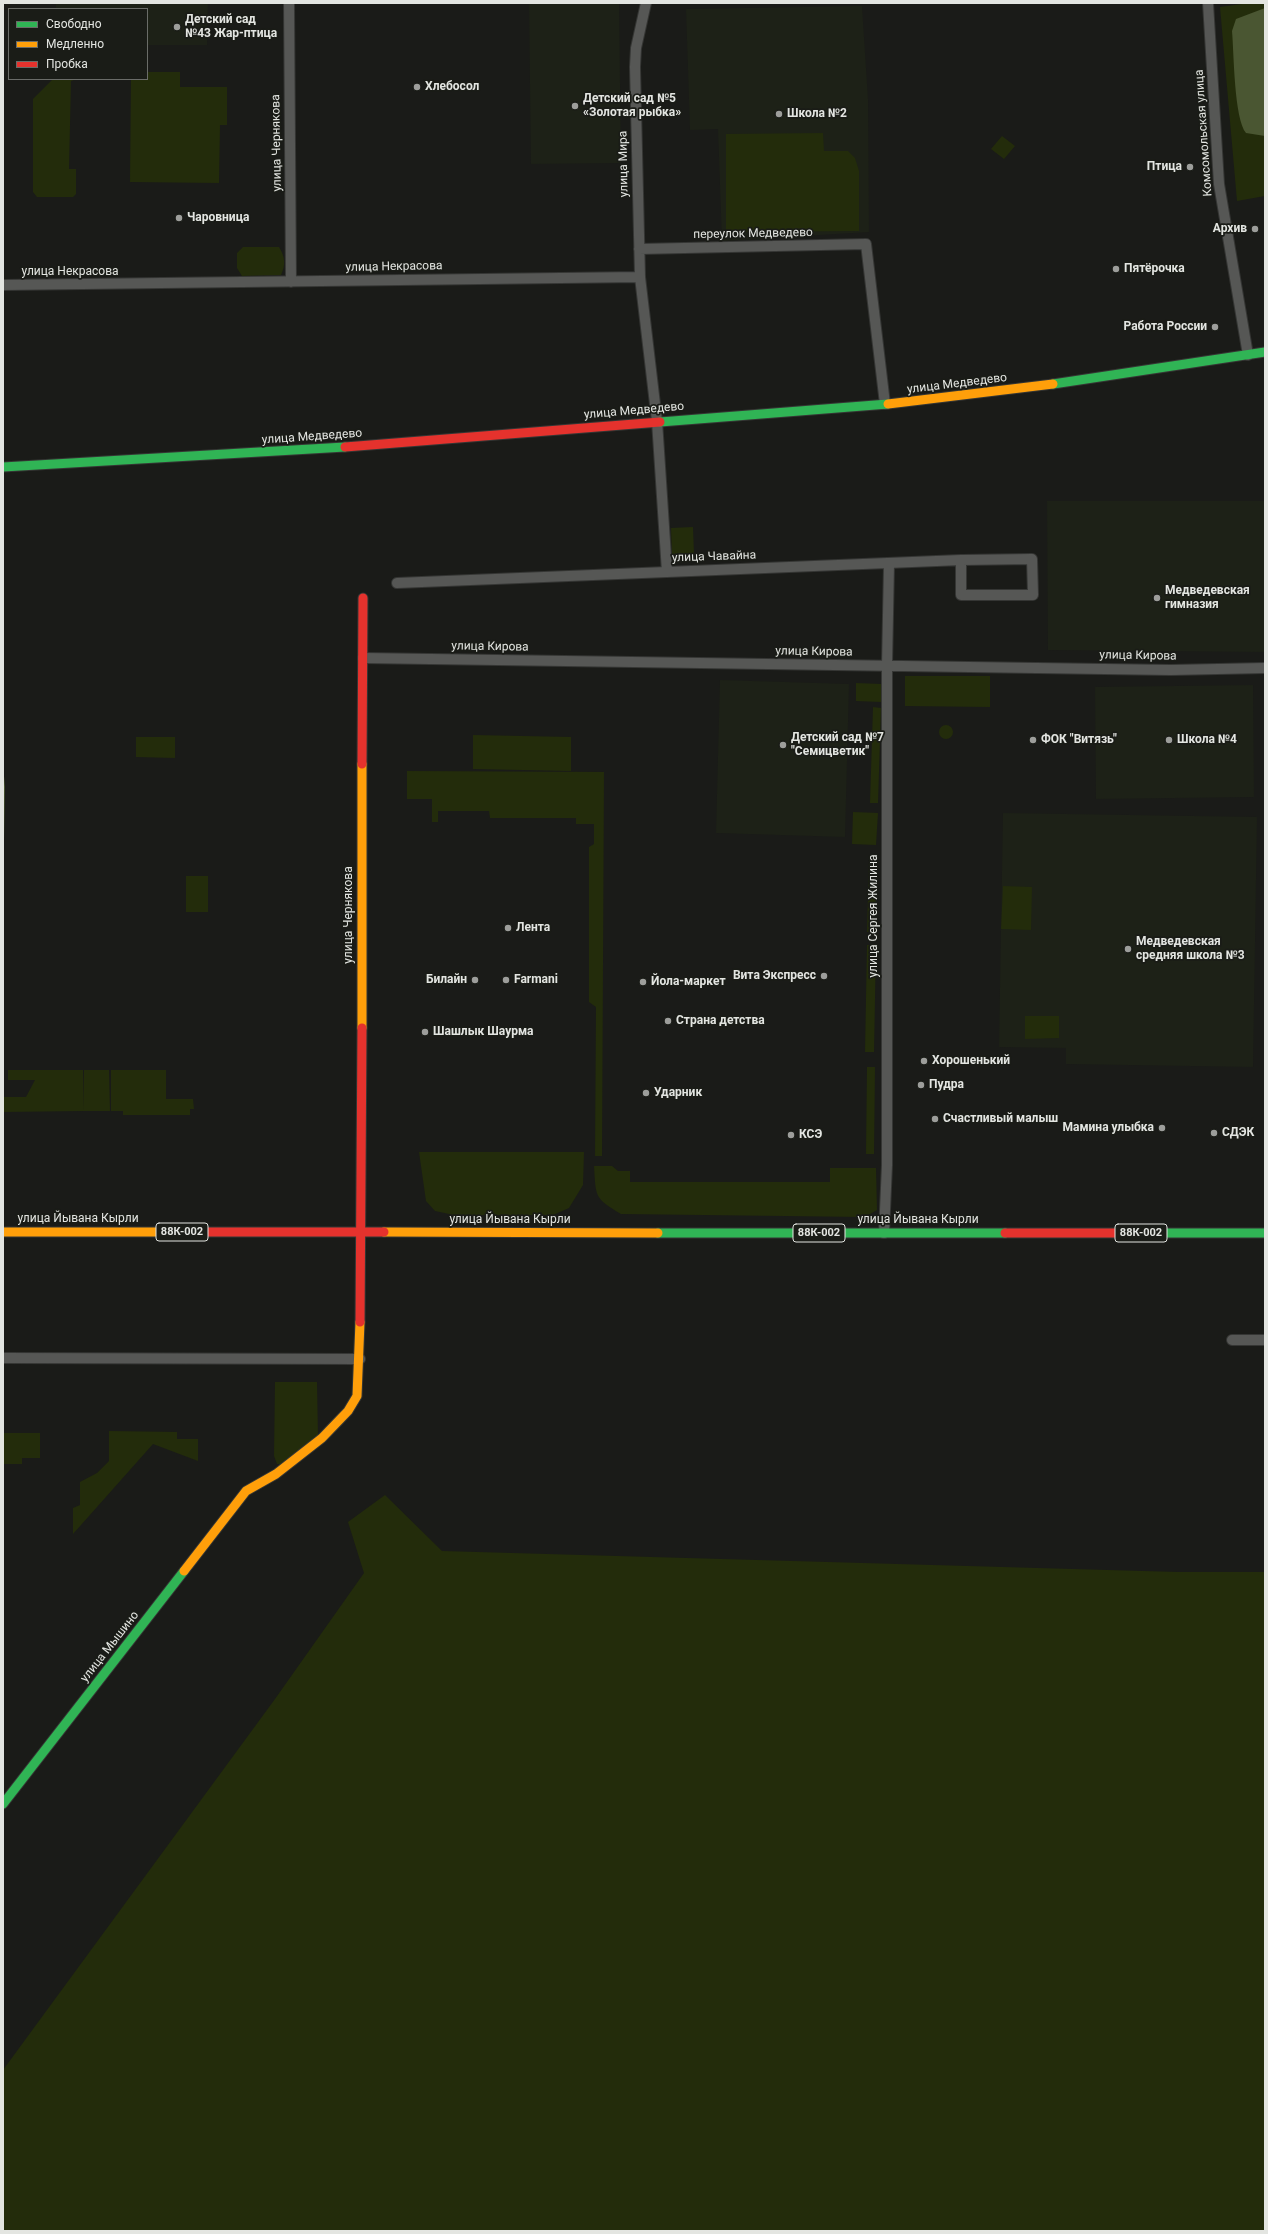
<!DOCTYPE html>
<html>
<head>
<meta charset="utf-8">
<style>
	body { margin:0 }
	#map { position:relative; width:1268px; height:2234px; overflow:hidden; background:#1a1b18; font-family:Roboto,sans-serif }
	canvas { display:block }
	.frame { position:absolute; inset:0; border:4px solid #e3e5e1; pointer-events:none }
	.legend { position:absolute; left:8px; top:8px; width:140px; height:72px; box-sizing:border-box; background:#1a1c17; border:1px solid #6a6c68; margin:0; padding:5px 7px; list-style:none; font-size:12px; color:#e3e5e1 }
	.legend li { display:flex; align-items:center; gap:8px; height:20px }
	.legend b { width:20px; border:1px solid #6a6c68 }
</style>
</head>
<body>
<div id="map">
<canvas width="1268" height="2234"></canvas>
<div class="frame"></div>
<ul class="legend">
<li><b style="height:5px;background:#30b455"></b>Свободно</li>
<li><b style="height:5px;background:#ff9f0a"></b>Медленно</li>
<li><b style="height:5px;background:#e5322d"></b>Пробка</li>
</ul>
</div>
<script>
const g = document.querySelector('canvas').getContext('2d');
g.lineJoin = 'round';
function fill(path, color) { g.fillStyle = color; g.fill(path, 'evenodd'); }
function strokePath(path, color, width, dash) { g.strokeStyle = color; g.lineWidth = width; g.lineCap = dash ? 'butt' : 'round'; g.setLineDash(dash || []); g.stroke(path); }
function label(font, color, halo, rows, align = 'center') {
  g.font = font + ' Roboto,sans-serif'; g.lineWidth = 3.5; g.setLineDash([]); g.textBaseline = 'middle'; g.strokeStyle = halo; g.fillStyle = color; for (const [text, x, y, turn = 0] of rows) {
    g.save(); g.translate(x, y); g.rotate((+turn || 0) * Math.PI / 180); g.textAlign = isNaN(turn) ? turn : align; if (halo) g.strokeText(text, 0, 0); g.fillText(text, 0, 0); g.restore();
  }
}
const built = new Path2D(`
	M56,3H208L207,45H147V9H56Z
	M529,3H619L621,163L531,164Z
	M862,6L868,99L869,232L722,241L718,129L690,130L686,9Z
	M1047,501H1265V652L1048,650Z
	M720,680L849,684L845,837L716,833Z
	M1253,685L1254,797L1096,799L1095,687Z
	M1003,813L1257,817L1253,1067L1066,1064V1048L999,1047Z`);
const green = new Path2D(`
	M1249,3H1265V196L1237,201L1220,7Z
	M147,72H180V87H227V125H220L219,183L130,182L131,79H147Z
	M53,79H77L71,81L69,169H76V194L73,197H37L33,192V99Z
	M823,133L824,151H848L855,158L859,171V231L726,232V134Z
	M1002,136L1015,146L1004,159L991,149Z
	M243,247H279C285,257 286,264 281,275L242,276L237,268V253Z
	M693,527L694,554L672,555L671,528Z
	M905,676H990V707L905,706Z
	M856,683L881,684V702L856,701Z
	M873,707L881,708L878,803H870Z
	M939 732a7 7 0 1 1 14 0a7 7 0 1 1-14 0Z
	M473,735L571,737V771L473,769Z
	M136,737H175V758L136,757Z
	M407,771L604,772L602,1156H595L596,1007L589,1002V847L594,844V824H576V818H490L489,811H438V822H432V799H407Z
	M853,812L878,813L876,845L852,844Z
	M869,860H877L875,932H867Z
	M186,876H208V912H186Z
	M1003,886L1032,887L1031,930L1001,929Z
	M867,945H876L874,1052H865Z
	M1025,1016H1059V1038L1025,1039Z
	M867,1067H875L874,1154H866Z
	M8,1070H83L84,1111L3,1112V1097H26L35,1080H8Z
	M84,1070H109L110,1111H84Z
	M111,1070H166V1099H193L194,1109H190V1115H123V1111H111Z
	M419,1152H584L583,1185L569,1208L553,1215H454L435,1211L426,1201Z
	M594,1166H612L618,1171H630V1182H830V1168H876L877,1210L865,1217L621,1214C594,1198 596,1197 594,1166Z
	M275,1382H317L318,1436L282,1464H277L274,1456Z
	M109,1431L177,1432V1439H198V1461L153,1444L73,1534V1508L80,1505V1482L97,1473L109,1461Z
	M3,1433H40V1458H22V1464H3Z
	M385,1495L442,1551L1178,1572H1265V2231H3V2070L275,1699L364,1573L348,1522Z`);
const water = new Path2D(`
	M1265,8V136L1246,133C1234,118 1234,54 1232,31L1236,19Z
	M3,765L5,787L3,893Z`);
const street = new Path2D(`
	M289,3L291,282
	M646,3L636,48L635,67L640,277L657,421L667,572
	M1208,3L1219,184L1248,355
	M639,249L866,244L885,404
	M3,285L640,277
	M397,583L961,560L1032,559L1033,595H961V560
	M363,658L1171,670L1265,668
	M884,1233L887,1165V666L889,564
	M1232,1340H1265
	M3,1358L360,1359`);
const fast = new Path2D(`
	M1053,384L1265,352
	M660,422L888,404
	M3,467L345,447
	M658,1233H1005
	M1159,1233H1265
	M3,1804L184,1571`);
const slow = new Path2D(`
	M888,404L1053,384
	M362,1028V764
	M3,1232H161
	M384,1232L658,1233
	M184,1571L246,1491L276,1474L322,1438L348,1411L357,1396L360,1322`);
const jam = new Path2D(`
	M345,447L660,422
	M362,764L363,598
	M161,1232H384
	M1005,1233H1159
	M360,1322L362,1028`);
const markers = [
	[177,27,4,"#9d9e9b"],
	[417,87,4,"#9d9e9b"],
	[575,106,4,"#9d9e9b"],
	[779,114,4,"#9d9e9b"],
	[1190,167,4,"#9d9e9b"],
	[179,218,4,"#9d9e9b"],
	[1255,229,4,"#9d9e9b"],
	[1116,269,4,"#9d9e9b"],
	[1215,327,4,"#9d9e9b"],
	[1157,598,4,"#9d9e9b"],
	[1033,740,4,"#9d9e9b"],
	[1169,740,4,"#9d9e9b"],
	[783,745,4,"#9d9e9b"],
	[508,928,4,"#9d9e9b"],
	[1128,949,4,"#9d9e9b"],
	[824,976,4,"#9d9e9b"],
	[475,980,4,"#9d9e9b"],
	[506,980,4,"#9d9e9b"],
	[643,982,4,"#9d9e9b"],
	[668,1021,4,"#9d9e9b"],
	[425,1032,4,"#9d9e9b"],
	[924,1061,4,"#9d9e9b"],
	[921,1085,4,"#9d9e9b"],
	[646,1093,4,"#9d9e9b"],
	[935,1119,4,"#9d9e9b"],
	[1162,1128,4,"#9d9e9b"],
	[1214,1133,4,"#9d9e9b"],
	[791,1135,4,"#9d9e9b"]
];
const shields = [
	[182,1232,52],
	[819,1233,52],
	[1141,1233,52]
];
const shieldNames = [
	["88К-002",182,1232],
	["88К-002",819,1233],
	["88К-002",1141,1233]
];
const poiNames = [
	["Детский сад",185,20],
	["№43 Жар-птица",185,34],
	["Хлебосол",425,87],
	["Детский сад №5",583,99],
	["«Золотая рыбка»",583,113],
	["Школа №2",787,114],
	["Птица",1182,167,"right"],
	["Чаровница",187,218],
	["Архив",1247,229,"right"],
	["Пятёрочка",1124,269],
	["Работа России",1207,327,"right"],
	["Медведевская",1165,591],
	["гимназия",1165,605],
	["Детский сад №7",791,738],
	["\"Семицветик\"",791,752],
	["ФОК \"Витязь\"",1041,740],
	["Школа №4",1177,740],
	["Лента",516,928],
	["Медведевская",1136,942],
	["средняя школа №3",1136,956],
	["Вита Экспресс",816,976,"right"],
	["Билайн",467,980,"right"],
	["Farmani",514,980],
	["Йола-маркет",651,982],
	["Страна детства",676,1021],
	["Шашлык Шаурма",433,1032],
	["Хорошенький",932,1061],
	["Пудра",929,1085],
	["Ударник",654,1093],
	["Счастливый малыш",943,1119],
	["Мамина улыбка",1154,1128,"right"],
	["СДЭК",1222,1133],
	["КСЭ",799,1135]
];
const streetNames = [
	["Комсомольская улица",1204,133,-94],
	["улица Чернякова",277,143,-91],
	["улица Мира",624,164,-91],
	["переулок Медведево",753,234,-1],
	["улица Некрасова",394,267,-1],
	["улица Некрасова",70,272],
	["улица Медведево",957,384,-7],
	["улица Медведево",634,411,-5],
	["улица Медведево",312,437,-4],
	["улица Чавайна",714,557,-2],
	["улица Кирова",490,647,1],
	["улица Кирова",814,652,1],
	["улица Кирова",1138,656,1],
	["улица Чернякова",349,915,-90],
	["улица Сергея Жилина",874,916,-90],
	["улица Йывана Кырли",78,1219],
	["улица Йывана Кырли",510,1220],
	["улица Йывана Кырли",918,1220],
	["улица Мышино",110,1647,-52]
];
fill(built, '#1d2117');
fill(green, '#232c0b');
fill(water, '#4a5632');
strokePath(street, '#353634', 12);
strokePath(fast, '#353634', 11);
strokePath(slow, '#353634', 11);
strokePath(jam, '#353634', 11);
strokePath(street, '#565755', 10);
strokePath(fast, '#30b455', 9);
strokePath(slow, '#ff9f0a', 9);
strokePath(jam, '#e5322d', 9);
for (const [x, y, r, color] of markers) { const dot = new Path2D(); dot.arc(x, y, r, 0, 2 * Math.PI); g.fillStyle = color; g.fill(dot); strokePath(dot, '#1a1c17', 1.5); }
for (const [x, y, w] of shields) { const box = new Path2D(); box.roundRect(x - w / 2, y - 9, w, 18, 3); g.fillStyle = '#1a1c17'; g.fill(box); strokePath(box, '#e3e5e1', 1); }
label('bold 11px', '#e3e5e1', null, shieldNames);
label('bold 12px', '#e3e5e1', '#1a1c17', poiNames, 'left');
label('12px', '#e3e5e1', '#1a1c17', streetNames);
</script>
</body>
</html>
